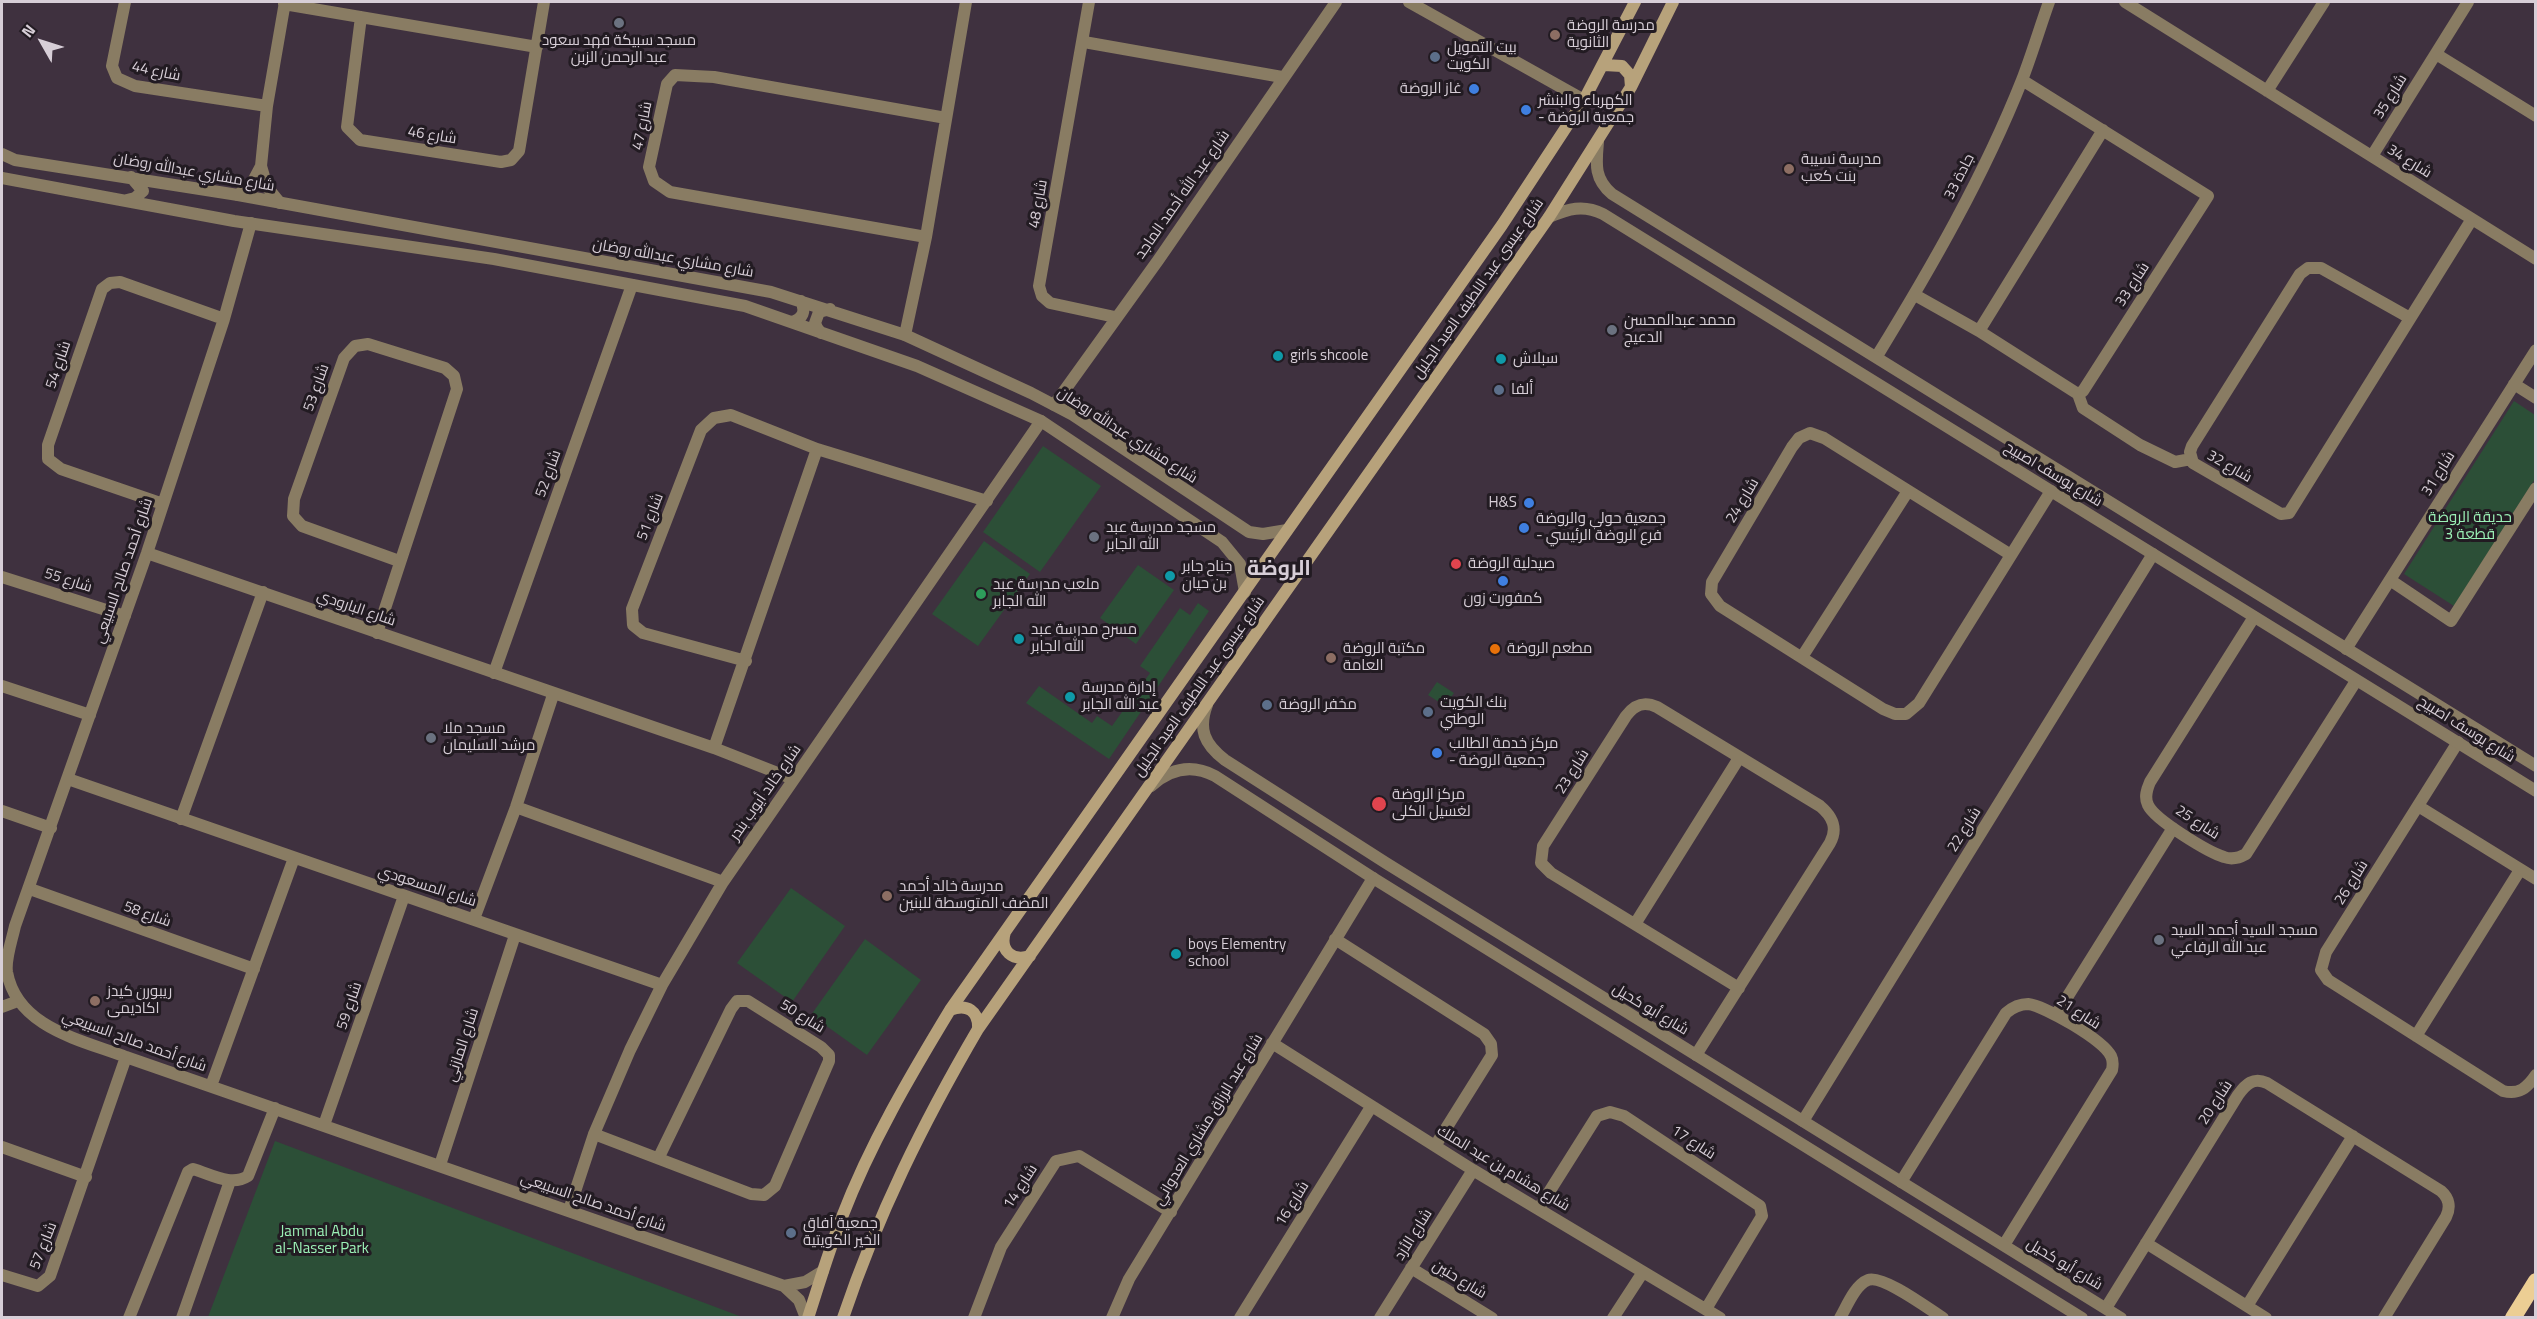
<!DOCTYPE html>
<html>
<head>
<meta charset="utf-8">
<style>
	body { margin:0 }
	#map { position:relative; width:2537px; height:1319px; overflow:hidden; background:#3f313f; font-family:"Titillium Web",sans-serif }
	canvas { display:block }
	.frame { position:absolute; inset:0; border:3px solid #d7ced7; pointer-events:none }
	.north { position:absolute; left:12px; top:12px; width:60px; height:60px; -webkit-text-stroke:4px #221b22; paint-order:stroke; rotate:309deg; font-size:16px; font-weight:700; line-height:24px; text-align:center; color:#d7ced7 }
	.north::after { content:''; display:block; margin:auto; width:21px; height:27px; background:#d7ced7; clip-path:polygon(50% 0,100% 100%,50% 72%,0 100%) }
</style>
</head>
<body>
<div id="map">
<canvas width="2537" height="1319"></canvas>
<div class="frame"></div>
<div class="north">N</div>
</div>
<script>
const g = document.querySelector('canvas').getContext('2d');
g.lineJoin = 'round';
function fill(path, color) { g.fillStyle = color; g.fill(path, 'evenodd'); }
function strokePath(path, color, width, dash) { g.strokeStyle = color; g.lineWidth = width; g.lineCap = dash ? 'butt' : 'round'; g.setLineDash(dash || []); g.stroke(path); }
function label(font, color, halo, rows, align = 'center') {
  g.font = font + ' "Titillium Web",Cairo,sans-serif'; g.lineWidth = 6; g.setLineDash([]); g.textBaseline = 'middle'; g.strokeStyle = halo; g.fillStyle = color; for (const [text, x, y, turn = 0] of rows) {
    g.save(); g.translate(x, y); g.rotate((+turn || 0) * Math.PI / 180); g.textAlign = isNaN(turn) ? turn : align; if (halo) g.strokeText(text, 0, 0); g.fillText(text, 0, 0); g.restore();
  }
}
const green = new Path2D(`
	M2514,401L2535,415V479L2454,606L2404,574Z
	M1043,446L1101,486L1040,572L983,532Z
	M984,541L1030,574L978,646L932,614Z
	M1138,565L1174,590L1136,644L1100,618Z
	M1198,603L1209,611L1109,759L1026,703L1039,686L1092,723L1097,716L1112,726L1150,673L1140,666L1180,608L1190,615Z
	M1437,682L1454,693L1445,706L1428,695Z
	M791,888L845,926L792,1002L737,963Z
	M865,939L921,980L867,1055L811,1015Z
	M275,1141L742,1317H208Z`);
const minor = new Path2D(`
	M125,2L112,66L117,78L135,86L267,106
	M1089,2L1039,286L1042,296L1050,303L1115,317
	M1409,2L1584,100
	M2125,2L2536,259
	M284,4L537,47
	M361,17L347,127L360,140L501,162L511,160L519,151L544,2
	M1084,42L1282,77
	M2436,54L2536,116
	M2022,80L2208,196L2083,391L2078,394
	M2267,91L2324,2
	M2372,156L2468,2
	M238,195L252,183L261,166
	M280,203L267,187L261,166L267,106L285,2
	M251,223L224,319L147,553L15,926C12,940 5,959 7,972C17,1028 82,1040 126,1057L784,1286L799,1300L806,1318
	M926,237L670,192L654,181L649,167L667,84L675,75L714,77L946,118
	M1915,295L1979,331L2078,394
	M2410,318L2321,268H2308L2300,274L2192,446L2190,452L2193,463L2281,514L2289,513L2472,219
	M1979,331L2103,130
	M905,335L926,237L966,2
	M1877,356C1931,268 1984,176 2022,80C2032,54 2040,27 2049,2
	M2514,384L2536,398
	M2078,394L2083,408L2140,445L2175,462L2191,459
	M1054,405L1159,259L1336,2
	M163,504L61,469L48,459V445L102,289L110,283L120,282L224,319
	M147,553L714,748L793,779
	M2011,555L1824,438L1810,433L1799,438L1792,447L1712,582L1711,594L1720,606L1883,709L1895,714H1906L1919,703L2051,491
	M2,577L125,616
	M2390,580L2451,621L2536,488
	M2254,617L2150,782C2147,789 2144,797 2148,805C2155,820 2208,852 2224,857C2232,860 2239,858 2246,854L2356,681
	M377,633L457,389L454,376L445,368L368,344L355,346L344,358L294,499L293,516L302,526L399,561
	M2346,649L2536,350
	M1802,657L1908,491
	M746,661L643,633L633,625L632,609L701,430L714,418L731,415L817,449L987,501
	M494,673L632,285
	M2,686L90,715
	M2458,742L2326,952L2321,970L2328,980L2503,1091C2519,1095 2527,1088 2536,1075
	M714,748L817,449
	M68,779L662,985
	M2418,806L2536,879
	M516,807L723,882
	M2,811L51,828
	M181,819L263,592
	M30,889L254,969
	M474,919L516,807L553,695
	M1635,924L1739,758
	M1335,939L1484,1034L1491,1044L1492,1055L1435,1146
	M2,1007L18,1001
	M2056,1015L2173,828
	M2416,1036L2520,870
	M1272,1043L1473,1170L1720,1318
	M1696,1055L1830,843C1838,828 1833,817 1820,806L1657,707C1644,701 1635,704 1626,716L1543,846L1541,863L1551,873L1739,988
	M211,1086L294,858
	M1803,1121L2153,554
	M324,1125L404,896
	M594,1134L751,1194L764,1195L775,1186L829,1061V1055L821,1047L748,1001H737L731,1009L659,1157
	M2,1147L86,1177
	M440,1165L515,935
	M1901,1182L2006,1013C2013,1007 2019,1004 2028,1004C2045,1006 2103,1040 2111,1056C2113,1060 2113,1065 2112,1070L2004,1245
	M1539,1208L1597,1116L1610,1112L1624,1116L1760,1206L1762,1216L1706,1309
	M569,1210L594,1134L630,1050L662,985L723,882L1041,421
	M2146,1243L2266,1318
	M1411,1268L1492,1318
	M2,1275L38,1286L50,1276L126,1057
	M784,1286L805,1282L823,1271
	M2247,1306L2353,1136
	M2106,1308L2238,1095C2246,1084 2253,1077 2267,1083L2441,1191C2449,1198 2451,1207 2446,1217L2384,1318
	M129,1318L188,1172L193,1169C211,1174 231,1187 248,1176L275,1108
	M182,1318L230,1181
	M974,1318L1001,1247L1056,1161L1079,1156L1171,1212
	M1112,1318L1129,1279L1373,878
	M1240,1318L1371,1107
	M1380,1318L1473,1170
	M1613,1318L1643,1272
	M1840,1318C1847,1306 1855,1285 1868,1280C1882,1274 1929,1309 1943,1318`);
const tertiary = new Path2D(`
	M1598,142C1596,164 1594,179 1612,194L2536,766
	M2,154L15,160L238,195L771,292L905,335L1031,393L1073,415L1249,532L1263,534L1287,530
	M2,178L234,221L494,259L745,306L917,366L1041,421L1222,542L1240,564L1245,592
	M127,200L135,198L143,191L131,177
	M1549,217C1568,209 1583,204 1603,214L2536,791
	M792,322C803,319 806,311 801,301
	M821,333L817,328L815,323L819,312L830,309
	M1207,705C1198,729 1204,744 1225,760L1386,863L2121,1318
	M1151,786C1171,768 1192,764 1215,776L1373,878L2082,1318`);
const secondary = new Path2D(`
	M1604,65L1622,66L1630,75L1631,87
	M1005,932C999,951 1013,962 1030,956
	M950,1010C967,1003 979,1011 978,1029
	M808,1318C819,1284 829,1250 842,1217C870,1144 910,1076 950,1010L1502,225L1584,100L1635,2
	M843,1318C878,1214 923,1123 978,1029L1549,217L1631,87L1673,2`);
const trunk = new Path2D(`
	M2513,1318L2536,1281`);
const markers = [
	[619,23,6,"#6b7280"],
	[1555,35,6,"#8d6e63"],
	[1435,57,6,"#5c6f8a"],
	[1474,89,6,"#3f7fe0"],
	[1526,110,6,"#3f7fe0"],
	[1789,169,6,"#8d6e63"],
	[1612,330,6,"#6b7280"],
	[1278,356,6,"#0f9aa8"],
	[1501,359,6,"#0f9aa8"],
	[1499,390,6,"#5c6f8a"],
	[1529,503,6,"#3f7fe0"],
	[1524,528,6,"#3f7fe0"],
	[1094,537,6,"#6b7280"],
	[1456,564,6,"#e0444e"],
	[1170,576,6,"#0f9aa8"],
	[1503,581,6,"#3f7fe0"],
	[981,594,6,"#2e9e5b"],
	[1019,639,6,"#0f9aa8"],
	[1495,649,6,"#e8710a"],
	[1331,658,6,"#8d6e63"],
	[1070,697,6,"#0f9aa8"],
	[1267,705,6,"#5c6f8a"],
	[1428,712,6,"#5c6f8a"],
	[431,738,6,"#6b7280"],
	[1437,753,6,"#3f7fe0"],
	[1379,804,8,"#e0444e"],
	[887,896,6,"#8d6e63"],
	[2159,940,6,"#6b7280"],
	[1176,954,6,"#0f9aa8"],
	[95,1001,6,"#8d6e63"],
	[791,1233,6,"#5c6f8a"]
];
const poiNames = [
	["مدرسة الروضة",1567,26],
	["الثانوية",1567,43],
	["مسجد سبيكة فهد سعود",619,41,"center"],
	["عبد الرحمن الزبن",619,58,"center"],
	["بيت التمويل",1447,48],
	["الكويت",1447,65],
	["غاز الروضة",1462,89,"right"],
	["الكهرباء والبنشر",1538,101],
	["- جمعية الروضة",1538,118],
	["مدرسة نسيبة",1801,160],
	["بنت كعب",1801,177],
	["محمد عبدالمحسن",1624,321],
	["الدعيج",1624,338],
	["girls shcoole",1290,356],
	["سبلاش",1513,359],
	["ألفا",1511,390],
	["H&S",1517,503,"right"],
	["جمعية حولي والروضة",1536,519],
	["- فرع الروضة الرئيسي",1536,536],
	["مسجد مدرسة عبد",1106,528],
	["الله الجابر",1106,545],
	["صيدلية الروضة",1468,564],
	["جناح جابر",1182,567],
	["بن حيان",1182,584],
	["ملعب مدرسة عبد",993,585],
	["الله الجابر",993,602],
	["كمفورت زون",1503,599,"center"],
	["مسرح مدرسة عبد",1031,630],
	["الله الجابر",1031,647],
	["مكتبة الروضة",1343,649],
	["العامة",1343,666],
	["مطعم الروضة",1507,649],
	["إدارة مدرسة",1082,688],
	["عبد الله الجابر",1082,705],
	["بنك الكويت",1440,703],
	["الوطني",1440,720],
	["مخفر الروضة",1279,705],
	["مسجد ملا",443,729],
	["مرشد السليمان",443,746],
	["مركز خدمة الطالب",1449,744],
	["- جمعية الروضة",1449,761],
	["مركز الروضة",1392,795],
	["لغسيل الكلى",1392,812],
	["مدرسة خالد أحمد",899,887],
	["المضف المتوسطة للبنين",899,904],
	["مسجد السيد أحمد السيد",2171,931],
	["عبد الله الرفاعي",2171,948],
	["boys Elementry",1188,945],
	["school",1188,962],
	["ريبورن كيدز",107,992],
	["اكاديمى",107,1009],
	["جمعية آفاق",803,1224],
	["الخير الكويتية",803,1241]
];
const streetNames = [
	["شارع 44",156,72,12],
	["شارع 35",2391,97,-58],
	["شارع 47",643,126,-78],
	["شارع 46",432,136,9],
	["شارع 34",2409,162,32],
	["شارع مشاري عبدالله روضان",194,173,10],
	["جادة 33",1960,177,-63],
	["شارع عبد الله أحمد الماجد",1183,195,-55],
	["شارع 48",1039,204,-80],
	["شارع مشاري عبدالله روضان",673,259,10],
	["شارع 33",2133,285,-57],
	["شارع عيسى عبد اللطيف العبد الجليل",1479,289,-55],
	["شارع 54",59,365,-71],
	["شارع 53",317,388,-70],
	["شارع مشاري عبدالله روضان",1127,436,33],
	["شارع 32",2229,467,30],
	["شارع 52",549,474,-70],
	["شارع 31",2439,474,-58],
	["شارع يوسف اصبيح",2053,475,31],
	["شارع 24",1743,501,-59],
	["شارع 51",651,517,-69],
	["شارع أحمد صالح السبيعي",124,571,-71],
	["شارع 55",68,581,18],
	["شارع البارودي",356,609,19],
	["شارع عيسى عبد اللطيف العبد الجليل",1200,687,-55],
	["شارع يوسف اصبيح",2466,730,32],
	["شارع 23",1573,772,-58],
	["شارع خالد أيوب بندر",766,793,-55],
	["شارع 25",2197,823,33],
	["شارع 22",1965,830,-58],
	["شارع 26",2352,883,-58],
	["شارع المسعودي",427,887,18],
	["شارع 58",147,915,20],
	["شارع 59",350,1006,-71],
	["شارع أبو كحيل",1650,1010,31],
	["شارع 21",2078,1013,33],
	["شارع 50",802,1017,32],
	["شارع أحمد صالح السبيعي",134,1042,20],
	["شارع المازني",463,1045,-72],
	["شارع 20",2216,1103,-57],
	["شارع عبد الرزاق مشاري العدواني",1209,1120,-59],
	["شارع 17",1693,1143,33],
	["شارع هشام بن عبد الملك",1503,1169,31],
	["شارع 14",1021,1187,-57],
	["شارع أحمد صالح السبيعي",593,1203,19],
	["شارع 16",1293,1204,-58],
	["شارع الأزد",1414,1235,-58],
	["شارع 57",44,1246,-68],
	["شارع أبو كحيل",2064,1265,31],
	["شارع حنين",1459,1280,31]
];
const parkNames = [
	["حديقة الروضة",2470,518],
	["قطعة 3",2470,535],
	["Jammal Abdu",322,1232],
	["al-Nasser Park",322,1249]
];
const districtNames = [
	["الروضة",1279,570]
];
fill(green, '#2c4f37');
strokePath(minor, '#897c63', 12);
strokePath(tertiary, '#897c63', 12);
strokePath(secondary, '#b7a27b', 12);
strokePath(trunk, '#ecce94', 16);
for (const [x, y, r, color] of markers) { const dot = new Path2D(); dot.arc(x, y, r, 0, 2 * Math.PI); g.fillStyle = color; g.fill(dot); strokePath(dot, '#221b22', 2); }
label('15px', '#d7ced7', '#221b22', poiNames, 'left');
label('15px', '#d7ced7', '#221b22', streetNames);
label('15px', '#9bf1b6', '#221b22', parkNames);
label('bold 21px', '#d7ced7', '#221b22', districtNames);
</script>
</body>
</html>
